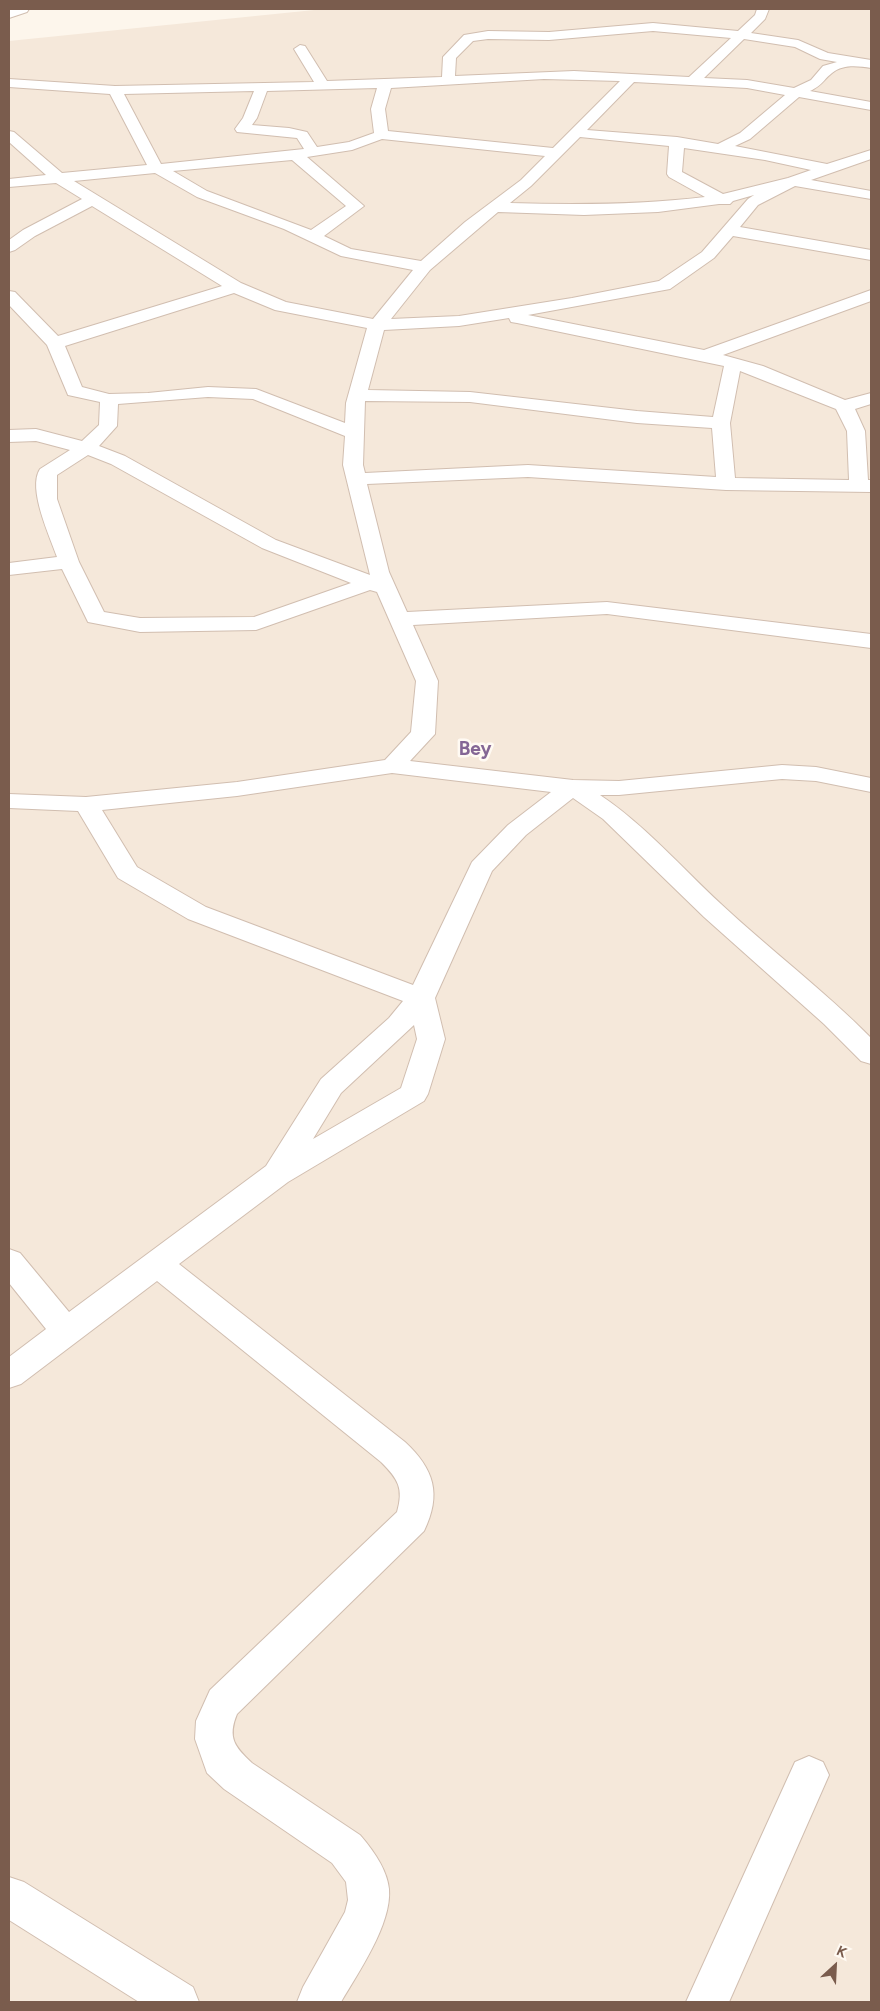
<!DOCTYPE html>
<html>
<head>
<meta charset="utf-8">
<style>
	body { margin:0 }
	#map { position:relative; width:880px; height:2011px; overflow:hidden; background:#fdf6ec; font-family:Figtree,sans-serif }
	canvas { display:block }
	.frame { position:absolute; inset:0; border:10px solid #7a5c4d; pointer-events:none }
	.north { position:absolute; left:810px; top:1941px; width:50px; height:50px; -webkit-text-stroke:4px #fffaf3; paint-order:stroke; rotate:25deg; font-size:14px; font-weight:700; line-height:20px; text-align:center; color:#7a5c4d }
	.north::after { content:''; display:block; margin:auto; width:18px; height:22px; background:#7a5c4d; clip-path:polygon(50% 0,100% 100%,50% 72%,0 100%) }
</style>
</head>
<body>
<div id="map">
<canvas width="880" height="2011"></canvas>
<div class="frame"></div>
<div class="north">K</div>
</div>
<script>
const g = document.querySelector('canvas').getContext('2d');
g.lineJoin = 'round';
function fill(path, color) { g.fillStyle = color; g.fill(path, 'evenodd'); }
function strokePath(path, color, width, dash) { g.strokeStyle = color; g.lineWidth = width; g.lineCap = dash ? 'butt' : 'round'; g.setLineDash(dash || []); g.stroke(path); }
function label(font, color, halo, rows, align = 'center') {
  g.font = font + ' Figtree,sans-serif'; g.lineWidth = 5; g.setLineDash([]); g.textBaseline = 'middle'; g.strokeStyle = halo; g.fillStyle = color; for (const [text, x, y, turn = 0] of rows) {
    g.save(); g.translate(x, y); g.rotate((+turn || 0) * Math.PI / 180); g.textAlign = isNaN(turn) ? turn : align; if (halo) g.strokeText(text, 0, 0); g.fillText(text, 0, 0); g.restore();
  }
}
const residential = new Path2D(`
	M324,9H871V2002H9V41Z`);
const minor = new Path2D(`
	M12,9H29L27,12L9,18V10Z
	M757,9H769L765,19L751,33L798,40L828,53L871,60V68C858,66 843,64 832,73C822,81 823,85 810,91L871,102V110L799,97L750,139L735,146L827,164L871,150V159L811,180L871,191V199L795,186L758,205L740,227L871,250V260L733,236L714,258L670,289L528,315L704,350L871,290V301L723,355L763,366L845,400L871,393V404L855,409L865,431L868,480H871V492L726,490L528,477L367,484L389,572L407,612L607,602L871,634V648L607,614L413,625L438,681L435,734L410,761L573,780L619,781L782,765L816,767L871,778V792L816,781L782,779L619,795H600C645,825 682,868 721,904C770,950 824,990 871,1038V1064L861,1061L824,1024L704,917L603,819L573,798L526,835L492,871L435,998L445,1039L428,1094L424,1101L288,1182L179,1264L405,1442C434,1469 442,1494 424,1531L237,1714C227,1738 235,1747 252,1763L360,1835C373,1850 387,1869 389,1889C392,1924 358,1973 341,2002H297L303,1987L345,1912L348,1900L346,1882L332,1863L224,1789L207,1773L195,1739L196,1721L210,1690L397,1512C404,1488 398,1479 381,1462L157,1281L21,1384L9,1388V1357L46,1329L9,1283V1249L20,1253L69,1312L266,1166L321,1079L389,1018L403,1001L188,919L118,878L78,811L9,808V794L86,797L237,782L385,760L411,732L416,681L377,592L370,590L256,630L140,632L88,622L62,569L9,575V563L57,557C50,537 27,488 40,469L70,450L36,441L9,442V430L36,429L82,441L99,425L100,402L68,395L47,345L9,305V291L15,292L58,336L222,286L92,206L35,236L15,250L9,252V240L23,230L82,199L56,183L9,187V179L46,175L9,142V131L14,132L62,173L147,165L110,94L9,87V79L115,86L314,82L294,49L300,45L305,46L327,81L442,77L443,57L464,35L488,31L549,32L653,23L738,31L755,15ZM653,31L731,38L689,77L574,71L455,76L456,58L473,41L488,39L549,40ZM744,39L795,47L820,59L837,62L823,66L811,80L794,88L747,80L704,78ZM544,79L620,81L553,148L388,131L385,109L391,88ZM634,82L747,88L785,95L740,133L718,144L677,137L587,130ZM377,88L371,109L374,133L349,142L317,147L307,132L289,128L252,125L257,118L267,91ZM254,91L243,118L235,129L237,132L297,138L304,149L161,164L124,94ZM580,137L669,146L667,174L669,177L705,197C640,205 575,205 510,203L531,186ZM382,139L545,156L521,180L465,222L421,261L351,249L324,236L364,206L307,157L352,150ZM684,148L765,160L811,170L788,178L723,194L682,172ZM292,160L346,206L311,230L207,191L173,171ZM155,173L197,197L284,229L341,256L413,270L373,319L286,302L241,283L74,181ZM754,195L748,199L702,252L659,281L572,298L459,316L391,319L430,270L498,212L584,215L658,212L719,204H730L733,201ZM234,293L275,310L367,328L346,403L345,423L256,389L208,387L148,393L109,394L82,387L65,346ZM509,318L511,322L517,323L724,366L713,417L637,411L470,392L368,390L384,330L459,326ZM740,371L836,409L847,431L849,480L735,478L730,423ZM208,397L253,399L345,436L343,465L370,575L276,540L125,456L99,446L117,426L118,404ZM365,401L470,402L637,423L712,428L716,477L528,465L365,473L363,465ZM88,455L111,464L262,548L351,583L254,617L140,618L104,612L79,562L57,499V475ZM392,773L551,792L508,825L472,862L413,985L206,907L137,867L102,810L237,796ZM414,1025L417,1039L401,1088L313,1139L341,1093Z
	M809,1756L823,1762L829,1775L729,2002H686L795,1762Z
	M9,1877L24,1882L193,1987L199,2002H139L9,1920Z`);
const districtNames = [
	["Bey",475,749]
];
fill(residential, '#f5e8da');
strokePath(minor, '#d1beb0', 2);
fill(minor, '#fff');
label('bold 19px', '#846695', '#fffaf3', districtNames);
</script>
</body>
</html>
